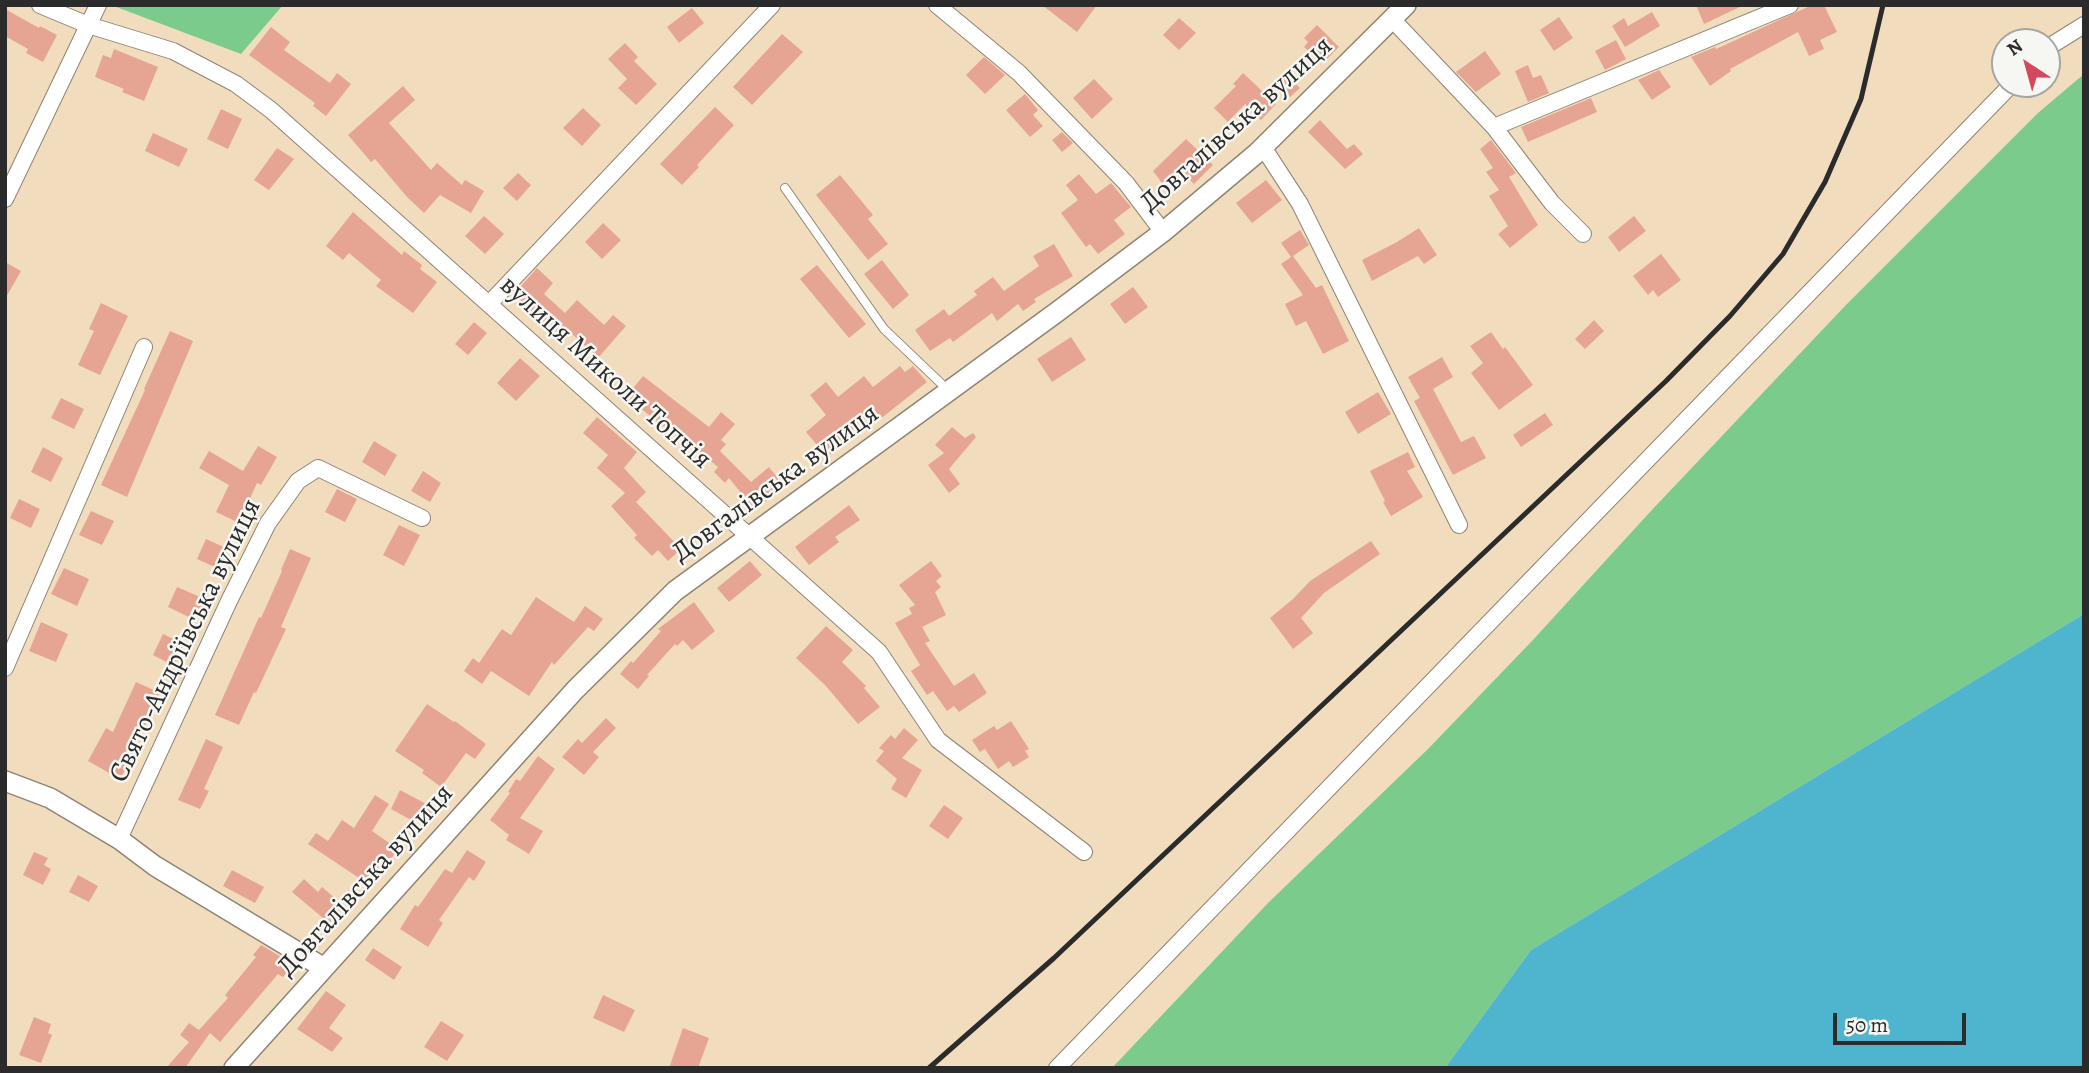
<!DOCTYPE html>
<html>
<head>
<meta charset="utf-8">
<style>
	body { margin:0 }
	#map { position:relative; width:2089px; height:1073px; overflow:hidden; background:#f1ddbd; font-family:Alegreya,serif }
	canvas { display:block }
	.frame { position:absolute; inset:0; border:7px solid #2b2b2b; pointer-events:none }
	.north { position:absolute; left:1991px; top:28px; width:70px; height:70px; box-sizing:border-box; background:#f6f6f2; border:2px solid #a5a5a2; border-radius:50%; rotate:324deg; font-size:19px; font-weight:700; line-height:28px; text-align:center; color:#2b2b2b }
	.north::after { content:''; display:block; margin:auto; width:24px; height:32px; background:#d1495b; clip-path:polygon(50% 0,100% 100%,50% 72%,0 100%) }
	.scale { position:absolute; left:1833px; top:1013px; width:133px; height:32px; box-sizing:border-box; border:4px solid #2b2b2b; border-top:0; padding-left:9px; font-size:21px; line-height:24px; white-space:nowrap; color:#2b2b2b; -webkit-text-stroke:5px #f6f6f2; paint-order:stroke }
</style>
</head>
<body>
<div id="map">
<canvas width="2089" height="1073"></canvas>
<div class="frame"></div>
<div class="north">N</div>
<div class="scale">50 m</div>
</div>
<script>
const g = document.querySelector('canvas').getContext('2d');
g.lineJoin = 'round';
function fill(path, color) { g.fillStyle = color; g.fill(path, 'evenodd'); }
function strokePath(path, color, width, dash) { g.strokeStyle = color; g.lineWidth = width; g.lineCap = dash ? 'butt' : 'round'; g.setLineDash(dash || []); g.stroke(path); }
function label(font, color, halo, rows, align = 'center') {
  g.font = font + ' Alegreya,serif'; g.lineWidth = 5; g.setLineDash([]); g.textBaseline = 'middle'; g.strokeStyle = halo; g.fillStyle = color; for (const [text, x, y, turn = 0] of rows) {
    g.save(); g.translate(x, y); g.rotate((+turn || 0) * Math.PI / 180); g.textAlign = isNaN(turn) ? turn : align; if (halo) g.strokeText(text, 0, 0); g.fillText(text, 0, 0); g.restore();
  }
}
const green = new Path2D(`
	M111,5H283L241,54Z
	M2084,74V614L1531,950L1445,1068H1112L1268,903L1428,749L1532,641L1650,512L1845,306L2038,113Z`);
const water = new Path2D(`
	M2084,614V1068H1445L1531,950Z`);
const building = new Path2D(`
	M1042,5H1097L1077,32Z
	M1696,5H1744L1704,24Z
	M1812,5H1824L1837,32L1820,40L1824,49L1809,56L1798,32L1730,69L1731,71L1710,86L1691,57L1715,47L1716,49Z
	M692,8L704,23L679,43L667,27Z
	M5,9L39,28L40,26L57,35L43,62L26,53L28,49L5,36Z
	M1652,12L1660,26L1625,47L1612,26L1624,18L1628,26Z
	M1559,17L1573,38L1554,51L1540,30Z
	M1179,18L1196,33L1179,50L1163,35Z
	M1317,25L1339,47L1326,60L1318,52L1314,56L1304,47L1308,42L1304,38Z
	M271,27L290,42L284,50L330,83L337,73L351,84L326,116L313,106L315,103L249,55Z
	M782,34L803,52L752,105L733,87Z
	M1616,40L1626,59L1605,70L1595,51Z
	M625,43L638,57L634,61L657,84L636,105L618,88L627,79L608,59Z
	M114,49L158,67L144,101L122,92L124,89L95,77L103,55L111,58Z
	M1485,51L1501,74L1476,92L1456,72Z
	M984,57L1005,75L985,94L966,75Z
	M1528,65L1533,78L1541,75L1549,93L1528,102L1515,71Z
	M1659,70L1671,87L1652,100L1638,80Z
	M1243,73L1276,104L1261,120L1245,104L1228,122L1214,108L1236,86L1233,84Z
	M1287,75L1300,88L1290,97L1277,85Z
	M1094,79L1113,99L1092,119L1073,98Z
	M403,86L415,100L389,123L431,170L437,163L462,185L465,180L484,191L471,213L440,195L424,213L407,197L375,159L371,162L348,135Z
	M1025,94L1038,110L1033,115L1043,126L1030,137L1006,110Z
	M1591,98L1597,112L1528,142L1521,127Z
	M715,107L734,125L697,165L699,167L682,185L660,164Z
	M583,108L601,125L582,146L563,128Z
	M221,109L242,119L228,149L207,139Z
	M1320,120L1347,149L1354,144L1363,154L1345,169L1308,132Z
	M1062,132L1073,143L1062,152L1052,140Z
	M153,133L188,149L179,167L145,151Z
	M1186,139L1213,165L1194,184L1188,178L1169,192L1153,171Z
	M1491,140L1516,173L1509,177L1538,225L1510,248L1498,234L1508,226L1489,196L1499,190L1486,172L1493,168L1480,149Z
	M277,148L294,159L269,190L254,180Z
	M518,173L531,185L517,201L503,188Z
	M1079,174L1096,194L1111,183L1131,207L1114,220L1125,234L1098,254L1090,244L1086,247L1061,213L1078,200L1066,185Z
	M840,175L873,215L868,219L888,244L868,260L816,195Z
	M1266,180L1282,200L1252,223L1236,203Z
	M353,212L402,255L404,251L422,265L420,269L437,282L413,313L376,286L381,280L349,253L343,260L326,246Z
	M484,216L504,234L485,254L465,236Z
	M1634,216L1646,231L1619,252L1608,237Z
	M603,223L621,240L602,259L585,242Z
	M1419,228L1437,255L1424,264L1418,256L1372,281L1362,260L1397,242Z
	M1300,230L1309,245L1293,256L1316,288L1322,285L1349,341L1323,354L1306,321L1296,326L1285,304L1303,295L1281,264L1291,257L1281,243Z
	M1054,244L1073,276L1034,299L1036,302L1023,311L1018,304L997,321L992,313L953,342L950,338L930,351L915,330L944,309L949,316L977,295L974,291L993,277L1004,291L1039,266L1033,256Z
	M1661,254L1681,280L1658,297L1653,290L1648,295L1633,276Z
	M882,260L909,295L893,309L864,274Z
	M5,262L21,271L5,299Z
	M817,265L866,324L849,338L800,279Z
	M537,268L553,283L544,294L565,313L577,300L604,325L613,315L626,326L598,358L571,333L565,339L546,322L545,324L513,295Z
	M1133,287L1148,307L1125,324L1110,304Z
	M101,303L128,316L100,375L78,365L94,331L89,329Z
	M1594,320L1604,331L1585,349L1575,339Z
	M474,322L487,333L468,355L455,344Z
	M170,331L193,341L127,497L101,485L145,390L144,389Z
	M1491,332L1503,349L1505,347L1533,385L1499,410L1471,373L1483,363L1470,346Z
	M1071,337L1086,360L1052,382L1037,359Z
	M1442,357L1453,377L1433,389L1461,442L1474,436L1486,458L1453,475L1414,401L1420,398L1408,377Z
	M520,358L540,376L516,401L497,383Z
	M900,366L905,372L913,366L927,382L879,420L873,413L836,443L839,447L827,457L806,432L826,415L810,395L826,382L838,397L864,376L873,387Z
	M643,376L709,427L721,412L735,424L721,440L726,444L720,451L751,482L769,467L784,486L755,510L729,478L725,483L714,472L718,467L677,434L676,436L626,397Z
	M1378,392L1391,414L1358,434L1345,412Z
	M61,398L84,409L74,429L51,418Z
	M1545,413L1553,425L1521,447L1513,435Z
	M597,417L637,452L624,468L646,492L636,502L681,549L668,561L658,550L652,556L634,538L637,535L611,506L625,493L597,468L608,455L583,433Z
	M952,427L965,438L973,433L976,437L949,469L960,484L949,493L928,465L944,453L935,445Z
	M374,441L397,455L385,476L362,462Z
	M258,446L277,457L261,485L257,483L239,523L216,512L229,485L199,468L209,451L243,471Z
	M43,447L63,458L51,482L31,472Z
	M1408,452L1415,467L1407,471L1423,497L1391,516L1383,502L1385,501L1370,471Z
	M423,471L441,483L430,502L411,491Z
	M337,489L357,499L345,522L325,512Z
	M19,499L40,509L31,528L10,518Z
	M849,505L860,520L835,537L839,542L809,565L795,547Z
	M91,511L114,521L102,545L79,535Z
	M399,525L420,535L404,566L383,555Z
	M206,539L226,548L217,568L197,559Z
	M1371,541L1380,554L1324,593L1301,618L1313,633L1293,649L1270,618L1293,599L1310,581Z
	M290,549L311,558L281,627L286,629L256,693L254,692L239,725L215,715L259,617L261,618L282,571L281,570Z
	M750,561L762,575L729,602L717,588Z
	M931,561L942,576L936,581L941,587L935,592L946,615L922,627L930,641L925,643L954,686L974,673L987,693L959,712L954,706L947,711L933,691L927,695L911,671L920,665L895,623L912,614L909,608L915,605L899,585Z
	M64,568L89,579L77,606L51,594Z
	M177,587L205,599L195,620L168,607Z
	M536,597L574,622L585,606L603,619L594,631L588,627L554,665L552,662L529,696L491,671L482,684L464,671L473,658L479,663L502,629L511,635Z
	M694,602L715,631L692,650L683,640L677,646L675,644L647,675L649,676L638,689L620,674L631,661L633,663L661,631L658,629Z
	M41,622L68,634L56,662L29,651Z
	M826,626L853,650L842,662L866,686L864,688L880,707L858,724L825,685L796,658Z
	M163,634L184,644L174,666L153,655Z
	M136,682L160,693L136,745L138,746L120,779L88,761L106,728L113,732Z
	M427,704L454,722L455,721L486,744L475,759L466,753L441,787L422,773L424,770L395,751Z
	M606,718L616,728L593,752L599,757L584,775L562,757L578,739L582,743Z
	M1011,721L1029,749L1025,751L1029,757L1013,767L1009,761L998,769L985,749L980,752L972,740L994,726L997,730Z
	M904,728L918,740L902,758L922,770L906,798L891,789L897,779L876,761L884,751L879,748L891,735L895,739Z
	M206,739L223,747L204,789L209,791L200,809L178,800Z
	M538,756L555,769L520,818L543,831L529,854L506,840L509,835L490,820L510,793L508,792L516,779L520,781Z
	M400,790L434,808L426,823L415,817L413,821L391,809Z
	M375,795L389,804L372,831L398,849L386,866L381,862L368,884L308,844L316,833L328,841L342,820L354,828Z
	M944,805L963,818L948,839L929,826Z
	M467,850L486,862L474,881L469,877L439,920L443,923L428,947L400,929L415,905L418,907L445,869L452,873Z
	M34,852L48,858L44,865L51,869L43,885L23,875Z
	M232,870L264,887L255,903L223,886Z
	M78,875L98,886L89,902L69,892Z
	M304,879L318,892L322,887L344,906L329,923L292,892Z
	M261,945L293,964L283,977L278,974L220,1042L210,1033L185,1068H166L189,1042L180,1035L189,1023L199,1030L228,998L225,995L256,957L253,955Z
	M373,948L402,967L394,980L365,960Z
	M326,991L346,1005L329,1028L343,1038L332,1052L297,1029Z
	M603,995L635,1010L624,1032L593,1018Z
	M34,1017L51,1024L48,1033L52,1035L41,1063L19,1055Z
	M441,1021L464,1035L447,1061L424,1047Z
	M683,1028L709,1038L698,1068H669Z`);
const service = new Path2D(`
	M785,188L884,329L949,391`);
const minor = new Path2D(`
	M40,5L88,25L173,51L236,84L271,110L879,652L938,740L1084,852
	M937,5L1019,73L1126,183L1163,232
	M1392,19L1494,127L1552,203L1583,234
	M2047,48L2084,25
	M1494,127L1790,5
	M1263,147L1300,204L1459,525
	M5,199L98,5
	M489,304L772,5
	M5,668L144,347
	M119,839L229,601L268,523L298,481L318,468L422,518
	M1057,1068L2012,84`);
const tertiary = new Path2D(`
	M5,781L50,798L119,839L155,866L324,968
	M234,1068L575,690L675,591L1057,312L1163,232L1257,153L1406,5`);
const rail = new Path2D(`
	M929,1068L1054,958L1666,381L1730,316L1783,254L1825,182L1861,99L1883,5`);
const streetNames = [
	["Довгалівська вулиця",1237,125,-42],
	["вулиця Миколи Топчія",605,373,42],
	["Довгалівська вулиця",776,484,-36],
	["Свято-Андріївська вулиця",186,641,-64],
	["Довгалівська вулиця",366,881,-48]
];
fill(green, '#7acb8c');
fill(water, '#4fb4ce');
fill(building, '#e6a593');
strokePath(service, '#8e8474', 10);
strokePath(minor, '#8e8474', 18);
strokePath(tertiary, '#8e8474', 22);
strokePath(service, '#fff', 8);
strokePath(minor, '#fff', 16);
strokePath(tertiary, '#fff', 19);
strokePath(rail, '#2b2b2b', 5);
label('28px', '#2b2b2b', '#f6f6f2', streetNames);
</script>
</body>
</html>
